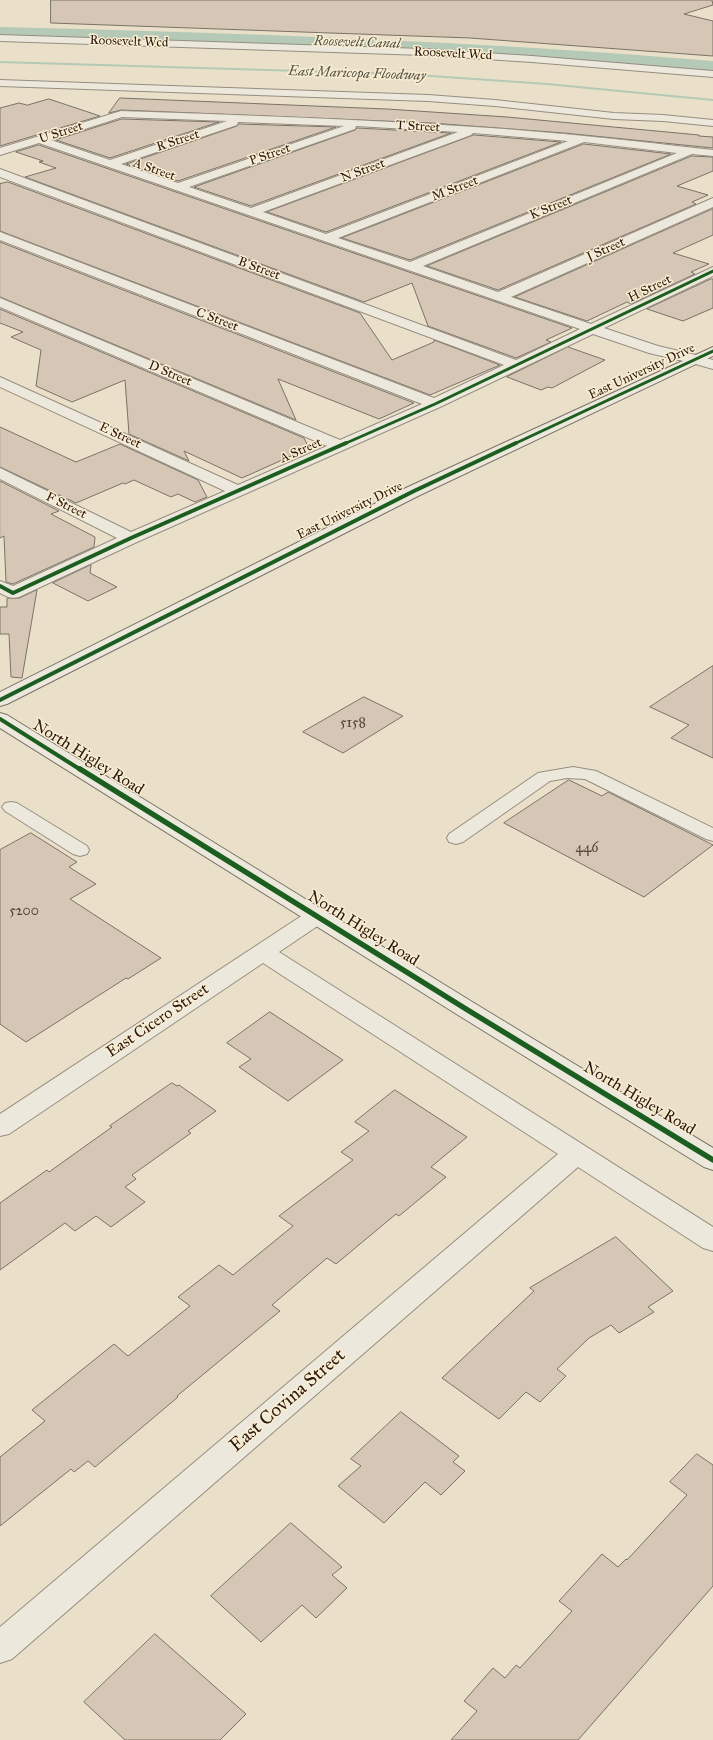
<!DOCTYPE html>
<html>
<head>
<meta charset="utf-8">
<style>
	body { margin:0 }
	canvas { display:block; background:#eadfc8 }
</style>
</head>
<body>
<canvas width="713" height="1740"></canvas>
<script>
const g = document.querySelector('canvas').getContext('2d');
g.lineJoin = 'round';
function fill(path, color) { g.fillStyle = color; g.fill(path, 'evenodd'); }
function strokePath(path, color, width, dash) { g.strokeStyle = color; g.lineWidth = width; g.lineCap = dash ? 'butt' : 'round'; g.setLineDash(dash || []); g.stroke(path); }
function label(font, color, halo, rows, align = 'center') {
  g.font = font + ' "IM FELL Great Primer",serif'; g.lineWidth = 3; g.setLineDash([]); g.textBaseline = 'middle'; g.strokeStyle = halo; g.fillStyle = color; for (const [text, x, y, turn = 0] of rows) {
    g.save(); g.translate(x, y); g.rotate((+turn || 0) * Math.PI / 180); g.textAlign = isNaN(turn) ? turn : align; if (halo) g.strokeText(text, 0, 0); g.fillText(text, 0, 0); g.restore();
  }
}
const stream = new Path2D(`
	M0,61L402,73L547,83L713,99V101L547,85L402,75L0,63Z`);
const canal = new Path2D(`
	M0,27C238,33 476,41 713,61V71C476,51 238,43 0,37Z`);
const building = new Path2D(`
	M51,0H712L713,5L684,14L713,21V56L470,38L51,23Z
	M120,98L387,109L507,117L699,135V136L713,137V148L564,133L431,123L121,110L109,113Z
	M49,99L100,116L0,146V108L19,103L27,105Z
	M122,119L219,122L110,158L56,140Z
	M239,124L336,127L178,181L126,164L237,126Z
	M357,128L451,133L251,206L194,187L355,130Z
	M474,135L561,142L326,232L267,212Z
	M584,144L671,154L410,260L342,238Z
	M39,145L572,328L546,340L551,342L516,358L428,326L412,283L364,302L25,177L56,168L39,162L43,161L16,152Z
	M692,156L713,157V171L677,186L708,195L692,202L696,204L498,290L427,266Z
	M8,182L360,313L392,360L434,342V340L500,365L430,395L0,231V184Z
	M713,209V235L673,253L709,264L691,272L695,274L631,304L627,302L587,321L515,297Z
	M0,242L414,403L379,419L278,379L296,420L0,297Z
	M711,279H713V308L683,321L647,309Z
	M0,309L304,438L309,448L242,478L184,451L189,461L129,434L125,380L72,402L36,386L41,350L11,337L23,332L0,323Z
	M568,347L605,360L552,388L548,387L541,390L507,377Z
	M0,427L76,462L120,444L198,480L207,497L195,502L178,494L171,497L134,480L125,484L123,483L76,503L0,467Z
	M0,481L59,511L51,514L95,537L94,547L13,584L6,582L4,536L0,538Z
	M91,565L90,573L117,587L88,601L53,583Z
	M37,590L22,678L11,677L9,634H0V607H7V598H19Z
	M713,666V758L671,738L689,725L650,707Z
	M364,697L403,716L343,753L303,732Z
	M569,780L602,796L608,792L713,845L644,897L504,823Z
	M31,833L77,862L69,867L96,884L70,899L161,958L128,979L126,978L26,1042L0,1024V850Z
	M270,1012L343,1060L288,1101L239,1067L251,1059L227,1043Z
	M172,1083L177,1086L179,1085L216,1111L188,1131L191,1133L132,1175L136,1179L125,1187L145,1202L111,1227L96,1216L75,1231L65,1223L0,1270V1203L47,1170L49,1172L112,1127L110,1126Z
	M395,1090L467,1137L431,1167L446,1177L399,1216L396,1214L336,1264L327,1258L272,1305L280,1311L177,1396L178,1397L95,1467L88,1461L74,1472L71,1469L0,1526V1457L45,1421L32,1410L114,1344L128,1356L190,1306L178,1297L219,1265L233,1275L293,1226L279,1216L353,1160L341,1152L369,1131L355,1122Z
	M616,1237L673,1291L648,1307L654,1312L619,1333L611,1325L589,1338L557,1369L566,1376L540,1402L526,1392L499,1419L442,1378L534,1291L530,1288Z
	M401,1412L459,1456L453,1462L465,1471L441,1495L425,1482L384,1523L338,1486L361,1466L351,1459Z
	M697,1454L713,1465V1586L578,1740H451L477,1711L464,1701L493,1668L505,1678L516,1665L520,1668L572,1611L559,1601L602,1554L618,1567L626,1559L627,1560L687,1495L670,1482Z
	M291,1523L342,1567L332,1575L347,1588L316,1618L302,1605L261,1642L211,1596Z
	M155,1634L246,1714L220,1740H125L84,1702Z`);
const service = new Path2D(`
	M0,35L423,49L532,56L713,71V77L532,62L423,55L0,41Z
	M0,80L428,95L495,100L614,113L663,115L713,120V126L663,121L614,119L495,106L428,101L0,86Z
	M573,767L596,771L713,828V841L706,839L585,779L567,778L550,781L463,842L456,844L449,842L447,838L449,834L538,773Z
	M11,802L17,803L87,846L89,850L87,854L80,856L73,854L5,811L2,807L5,803Z`);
const minor = new Path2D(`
	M121,111C239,115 357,119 475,127C554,132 634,141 713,150V156L692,154L423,266L498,292L713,198V207L511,297L591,324L713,267V276L604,328L658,346L696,355L713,360V369L692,363L649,353L593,334L440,407L137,542L19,597C12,599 7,597 0,593V581L13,586L117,538L0,479V468L131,532L225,491L0,387V377L238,485L327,446L0,307V298L340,440L422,404L0,240V232L434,398L504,365L0,177V169L516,360L580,329L39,143L0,155V148ZM122,117L227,121L110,160L51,140ZM238,122L344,126L178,183L121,164L237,125ZM356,126L458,132L251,208L189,187L355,129ZM473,133L568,141L326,234L263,212L471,135ZM584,142L677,153L410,262L338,238Z
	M317,909L325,911L328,916L325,921L279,952L713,1227V1251L703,1248L578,1167L12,1659L0,1663V1627L558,1154L263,963L9,1134L0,1136V1114L309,911Z`);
const secondary = new Path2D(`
	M713,347V356L420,495L7,704L0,706V692L408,487Z
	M0,713L7,715L474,1003L713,1148V1170L704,1167L458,1015L0,728Z`);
const cyclewayFar2 = new Path2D(`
	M344,444L435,404L713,271
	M514,444L713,351`);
const cyclewayFar1 = new Path2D(`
	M0,586L13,593L131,538L346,443
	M0,700L414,491L516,443
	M0,719L81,770`);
const cycleway = new Path2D(`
	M80,769L466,1009L713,1160`);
const farStreetnames = [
	["Roosevelt Wcd",129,42,2],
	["Roosevelt Wcd",453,54,3],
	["T Street",418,127,3],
	["U Street",61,133,-18],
	["R Street",178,141,-18],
	["P Street",270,155,-19],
	["A Street",154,170,19],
	["N Street",363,171,-20],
	["M Street",455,189,-21],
	["K Street",551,208,-22],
	["J Street",606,250,-24],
	["B Street",259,269,20],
	["H Street",650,289,-26],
	["C Street",217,320,21],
	["East University Drive",642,372,-25],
	["D Street",170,374,23],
	["E Street",120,436,25],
	["A Street",301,451,-24],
	["F Street",66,506,26],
	["East University Drive",350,511,-26]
];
const farWaternames = [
	["Roosevelt Canal",357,43,2],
	["East Maricopa Floodway",357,74,2]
];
const numberNames = [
	["5158",353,724],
	["446",587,849],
	["5200",24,912]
];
const streetNames = [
	["North Higley Road",88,758,32],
	["North Higley Road",363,929,32],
	["East Cicero Street",158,1021,-34],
	["North Higley Road",639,1099,31]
];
const nearStreetnames = [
	["East Covina Street",288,1401,-41]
];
fill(stream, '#b4c9b6');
fill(canal, '#b4c9b6');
fill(building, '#d5c6b5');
strokePath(building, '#7b7367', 1);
strokePath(service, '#968e80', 2);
strokePath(minor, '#968e80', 2);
strokePath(secondary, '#7b7367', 2);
fill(service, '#ede8dc');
fill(minor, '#ede8dc');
fill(secondary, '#ede8dc');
strokePath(cyclewayFar2, '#1b5e20', 3);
strokePath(cyclewayFar1, '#1b5e20', 4);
strokePath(cycleway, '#1b5e20', 5.5);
label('13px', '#2a170f', '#faeed2', farStreetnames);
label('italic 14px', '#525247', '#faeed2', farWaternames);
label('14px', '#564439', null, numberNames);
label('16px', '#2a170f', '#faeed2', streetNames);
label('19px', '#2a170f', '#faeed2', nearStreetnames);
</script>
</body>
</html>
